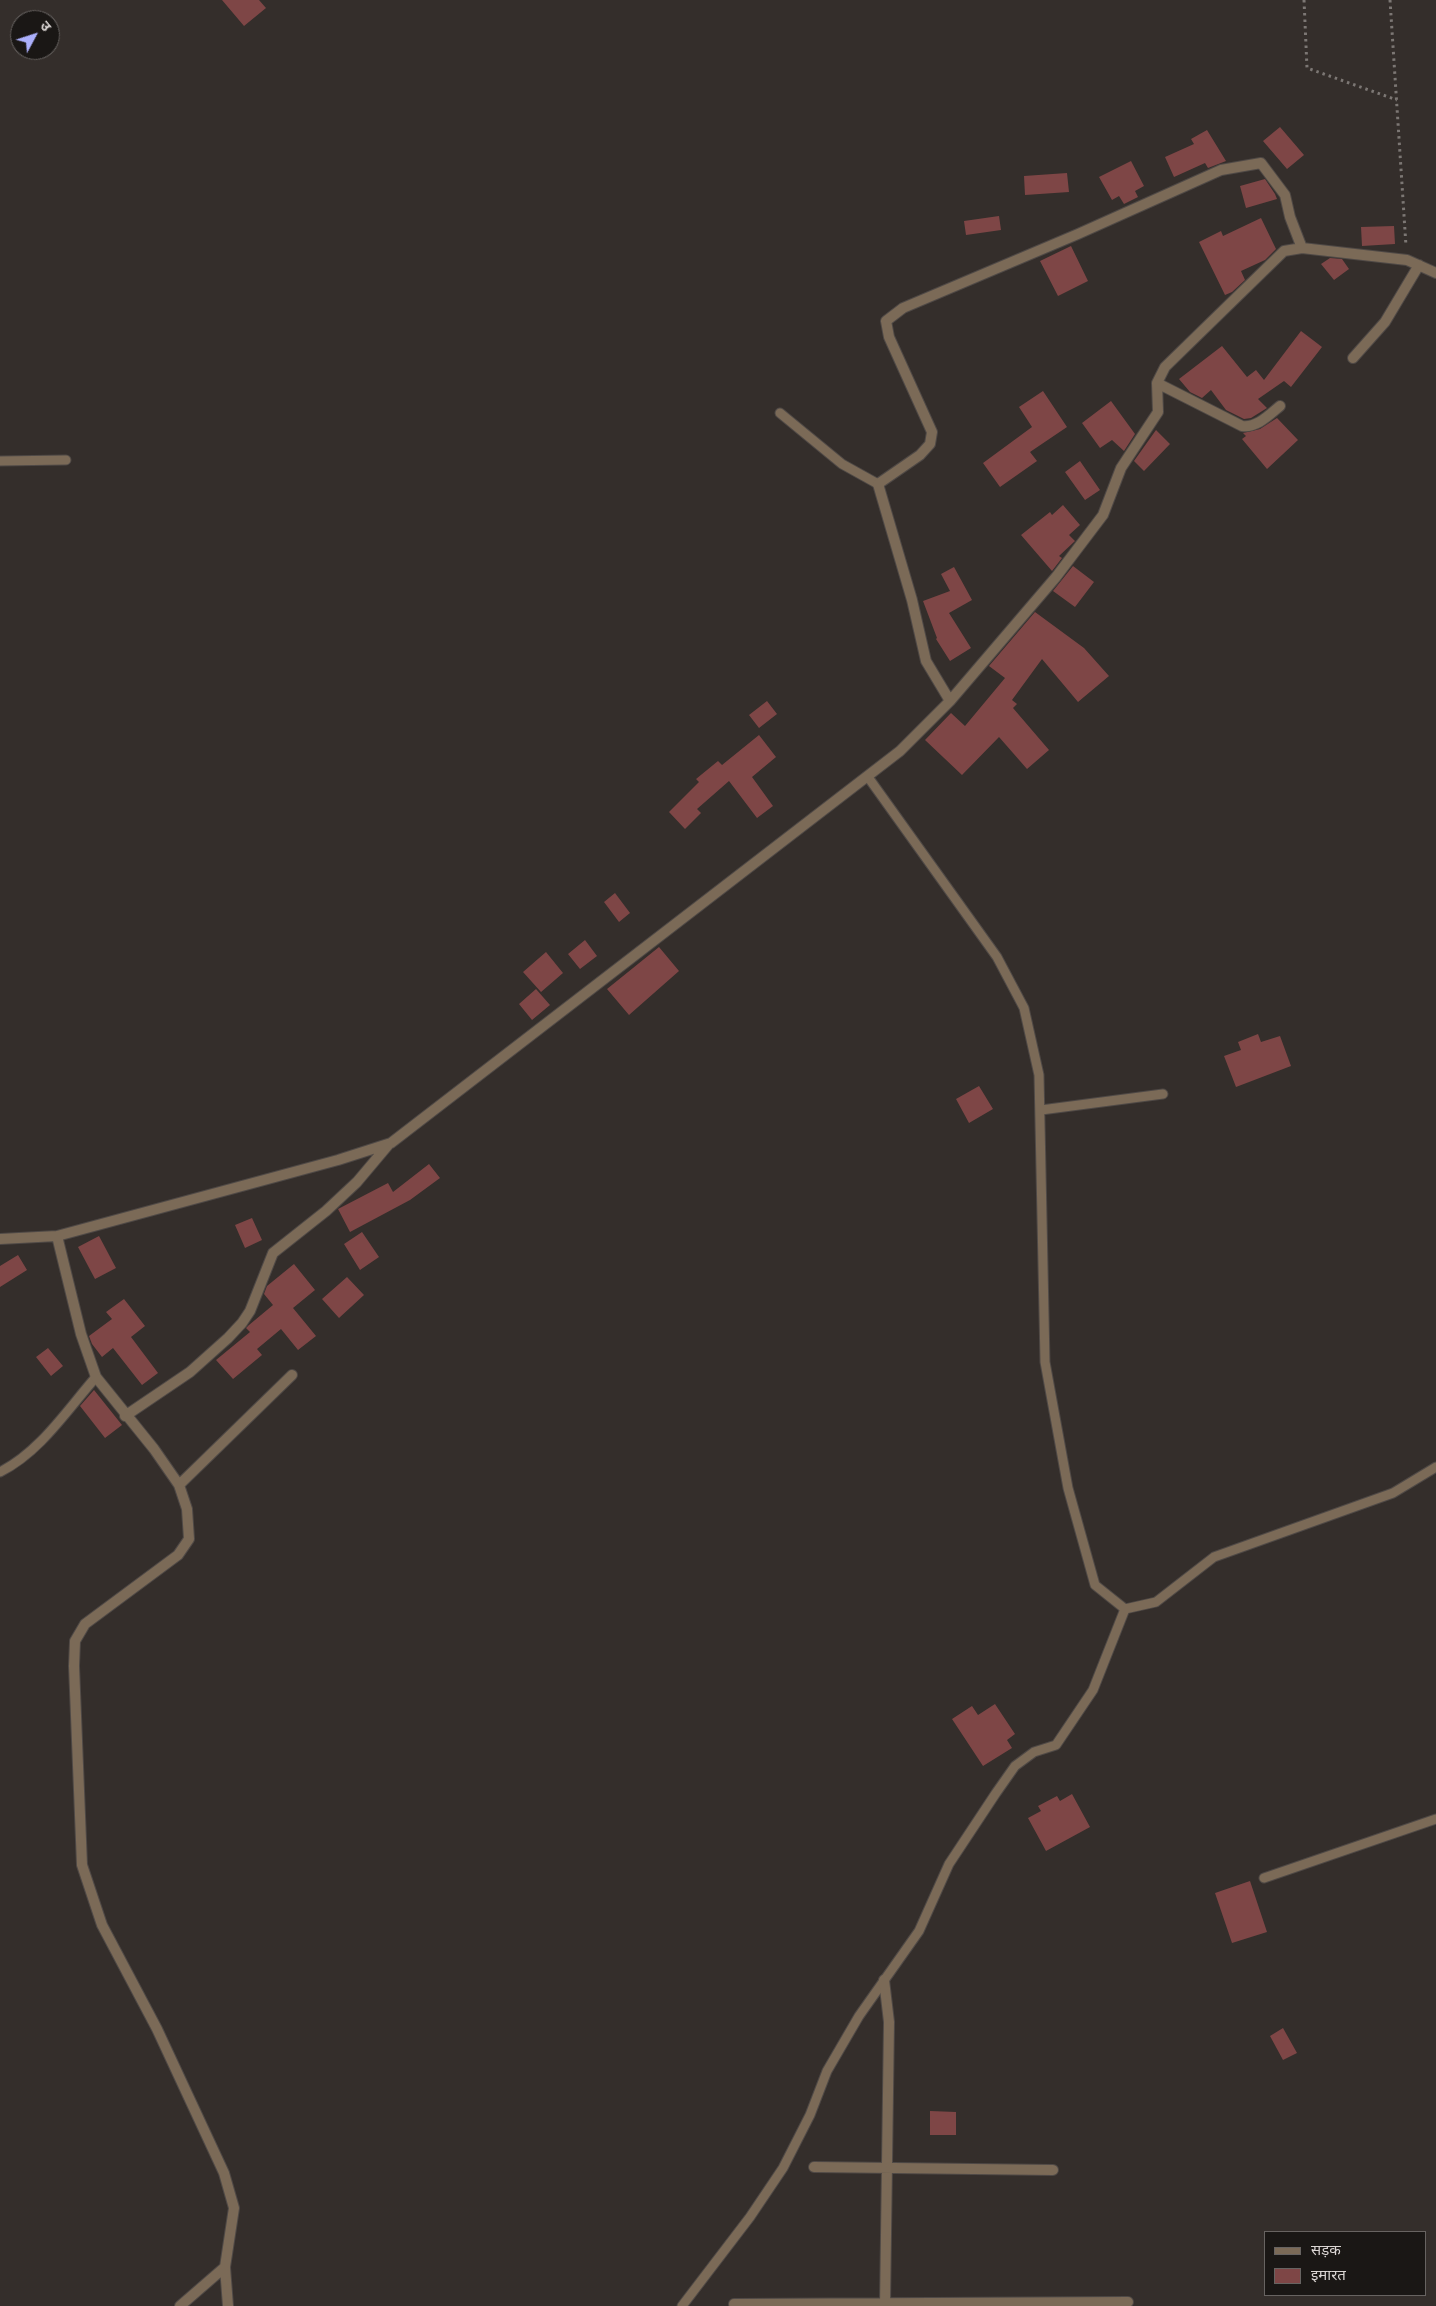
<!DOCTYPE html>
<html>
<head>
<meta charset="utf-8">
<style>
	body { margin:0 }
	#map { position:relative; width:1436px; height:2306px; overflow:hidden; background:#342e2b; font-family:"IBM Plex Sans","Noto Sans Devanagari",sans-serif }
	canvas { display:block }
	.legend { position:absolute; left:1264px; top:2231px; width:162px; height:65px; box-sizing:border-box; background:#1a1715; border:1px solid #676361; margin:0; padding:6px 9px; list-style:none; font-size:15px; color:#dbd6d4 }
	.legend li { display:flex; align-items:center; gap:10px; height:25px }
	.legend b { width:25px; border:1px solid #676361 }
	.north { position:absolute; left:10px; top:10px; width:50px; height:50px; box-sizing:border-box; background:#1a1715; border:1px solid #676361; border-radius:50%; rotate:50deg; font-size:14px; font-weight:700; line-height:20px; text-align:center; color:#dbd6d4 }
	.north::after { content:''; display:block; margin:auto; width:18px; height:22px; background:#abaffb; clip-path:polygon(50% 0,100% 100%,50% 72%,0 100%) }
</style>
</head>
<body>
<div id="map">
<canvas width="1436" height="2306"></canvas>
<ul class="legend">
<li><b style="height:6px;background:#7b6a57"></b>सड़क</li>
<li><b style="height:14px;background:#7e4646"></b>इमारत</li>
</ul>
<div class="north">उ</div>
</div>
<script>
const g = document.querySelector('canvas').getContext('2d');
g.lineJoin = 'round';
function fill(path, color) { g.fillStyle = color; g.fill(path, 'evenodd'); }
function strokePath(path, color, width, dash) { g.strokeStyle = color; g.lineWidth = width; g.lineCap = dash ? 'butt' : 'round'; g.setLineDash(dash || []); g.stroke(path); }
const building = new Path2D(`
	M222,0H259L266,8L244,26Z
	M1280,127L1304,155L1287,169L1263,141Z
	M1207,130L1226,161L1208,168L1205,163L1174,177L1165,157L1194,144L1191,139Z
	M1131,161L1144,186L1135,191L1138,197L1124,204L1119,196L1112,200L1099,177Z
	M1067,173L1069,192L1025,195L1024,176Z
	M1265,179L1275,194L1277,199L1246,208L1240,186Z
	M999,216L1001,230L966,235L964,221Z
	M1261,218L1276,249L1265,260L1241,271L1245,280L1232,292L1225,295L1199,242L1221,231L1223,236Z
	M1394,226L1395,244L1362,246L1361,227Z
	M1071,246L1088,281L1058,296L1040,261Z
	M1330,258L1342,259L1349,269L1334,280L1321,264Z
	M1301,331L1322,347L1291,387L1284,381L1258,399L1267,408L1251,418L1244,419L1226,410L1211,390L1202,398L1190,392L1179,379L1222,346L1247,377L1256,370L1264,380Z
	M1043,391L1067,427L1030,452L1037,461L1000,487L983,463L1032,427L1019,407Z
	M1111,401L1135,434L1124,451L1112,440L1100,448L1082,423Z
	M1277,418L1298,440L1267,469L1242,439L1246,436L1243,433L1260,429Z
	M1156,430L1170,444L1144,471L1134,461Z
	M1080,461L1100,490L1085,500L1065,472Z
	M1063,505L1080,525L1069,535L1075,541L1059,556L1062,558L1052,571L1021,535L1050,512L1052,515Z
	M1073,566L1094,582L1075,607L1053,591Z
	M954,567L972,600L949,613L971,648L950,661L936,639L937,638L923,601L950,591L941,574Z
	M1035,612L1084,648L1109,676L1078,702L1042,659L1012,700L1017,704L1013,708L1049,750L1027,769L999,737L962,775L925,740L951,713L965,726L1005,678L989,666Z
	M767,701L777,714L759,728L749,715Z
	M759,735L776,757L752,777L773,806L757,818L729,781L697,809L701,813L685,829L669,812L699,782L696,779L718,761L722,765Z
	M615,893L630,913L619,922L604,902Z
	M585,940L597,956L580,969L568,954Z
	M659,947L679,971L629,1015L607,989Z
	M546,952L563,973L541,992L523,972Z
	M536,989L550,1005L532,1020L519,1004Z
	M1258,1034L1261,1042L1280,1036L1291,1066L1236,1087L1224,1056L1241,1050L1238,1042Z
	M979,1086L993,1109L969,1123L956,1099Z
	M429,1164L440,1178L410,1200L350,1232L338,1209L388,1183L393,1192Z
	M252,1218L262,1240L245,1248L235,1225Z
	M362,1232L379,1257L360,1270L344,1244Z
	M99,1236L116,1268L95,1279L78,1247Z
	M18,1255L27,1270L0,1287V1266Z
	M294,1264L315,1290L293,1308L316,1336L298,1350L281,1329L257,1349L262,1355L233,1379L216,1360L250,1332L246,1328L249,1325L273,1305L264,1294L267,1286Z
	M347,1277L364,1295L339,1318L322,1299Z
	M124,1299L145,1326L131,1337L158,1373L142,1385L113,1348L102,1357L92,1344L89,1336L112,1319L106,1312Z
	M48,1348L63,1366L51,1376L36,1357Z
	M94,1390L122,1425L105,1438L80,1406Z
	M995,1704L1015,1734L1007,1740L1012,1748L983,1766L952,1719L972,1706L978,1715Z
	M1072,1794L1090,1827L1046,1851L1028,1818L1041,1811L1038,1806L1057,1796L1060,1801Z
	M1250,1881L1267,1932L1232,1943L1215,1893Z
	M1283,2028L1297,2053L1283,2060L1270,2036Z
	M930,2111L956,2112V2135H930Z`);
const path = new Path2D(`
	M1304,0L1307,68L1397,100
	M1390,0L1406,246`);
const service = new Path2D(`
	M780,413L842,464L878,484
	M0,461L66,460
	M868,777L997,957L1024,1008L1039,1075L1045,1362L1068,1488L1095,1585L1125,1609
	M1041,1110L1163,1094
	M0,1472C40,1452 67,1410 96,1377
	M1264,1878L1436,1819
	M682,2306L750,2217L783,2168L810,2115L827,2071L859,2016L919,1931L949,1864L996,1793L1015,1766L1034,1752L1056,1745L1093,1690L1125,1609L1156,1602L1214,1557L1393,1493L1436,1467`);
const minor = new Path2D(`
	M1353,358L1385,322L1419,265
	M1157,383L1242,426C1257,428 1269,415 1280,406
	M950,701L926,661L912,600L878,484L920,455L930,444L932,432L889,337L886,321L903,308L1078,234L1221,170L1261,163L1285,195L1290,217L1302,248
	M57,1236L81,1334L96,1377L154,1449L179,1485L187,1509L189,1539L178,1555L85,1624L75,1641L74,1666L82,1865L102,1925L157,2029L224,2173L234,2208L225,2267L228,2306
	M0,1239L57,1236L338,1160L391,1143L900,751L950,701L1056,577L1103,515L1121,468L1158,412L1157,383L1165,367L1284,251L1302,248L1407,260L1436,273
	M125,1416L190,1372L228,1338L242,1323L250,1311L273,1253L326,1211L357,1182L389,1144
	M179,1485L292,1375
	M884,1980L889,2022L885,2306
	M814,2167L1053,2170
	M734,2304L1128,2302
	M180,2306L225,2267`);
fill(building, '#7e4646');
strokePath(service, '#4f4946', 11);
strokePath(minor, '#4f4946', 12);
strokePath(path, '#7c7774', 3, [2.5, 4]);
strokePath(service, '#7b6a57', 9);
strokePath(minor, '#7b6a57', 10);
</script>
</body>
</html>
